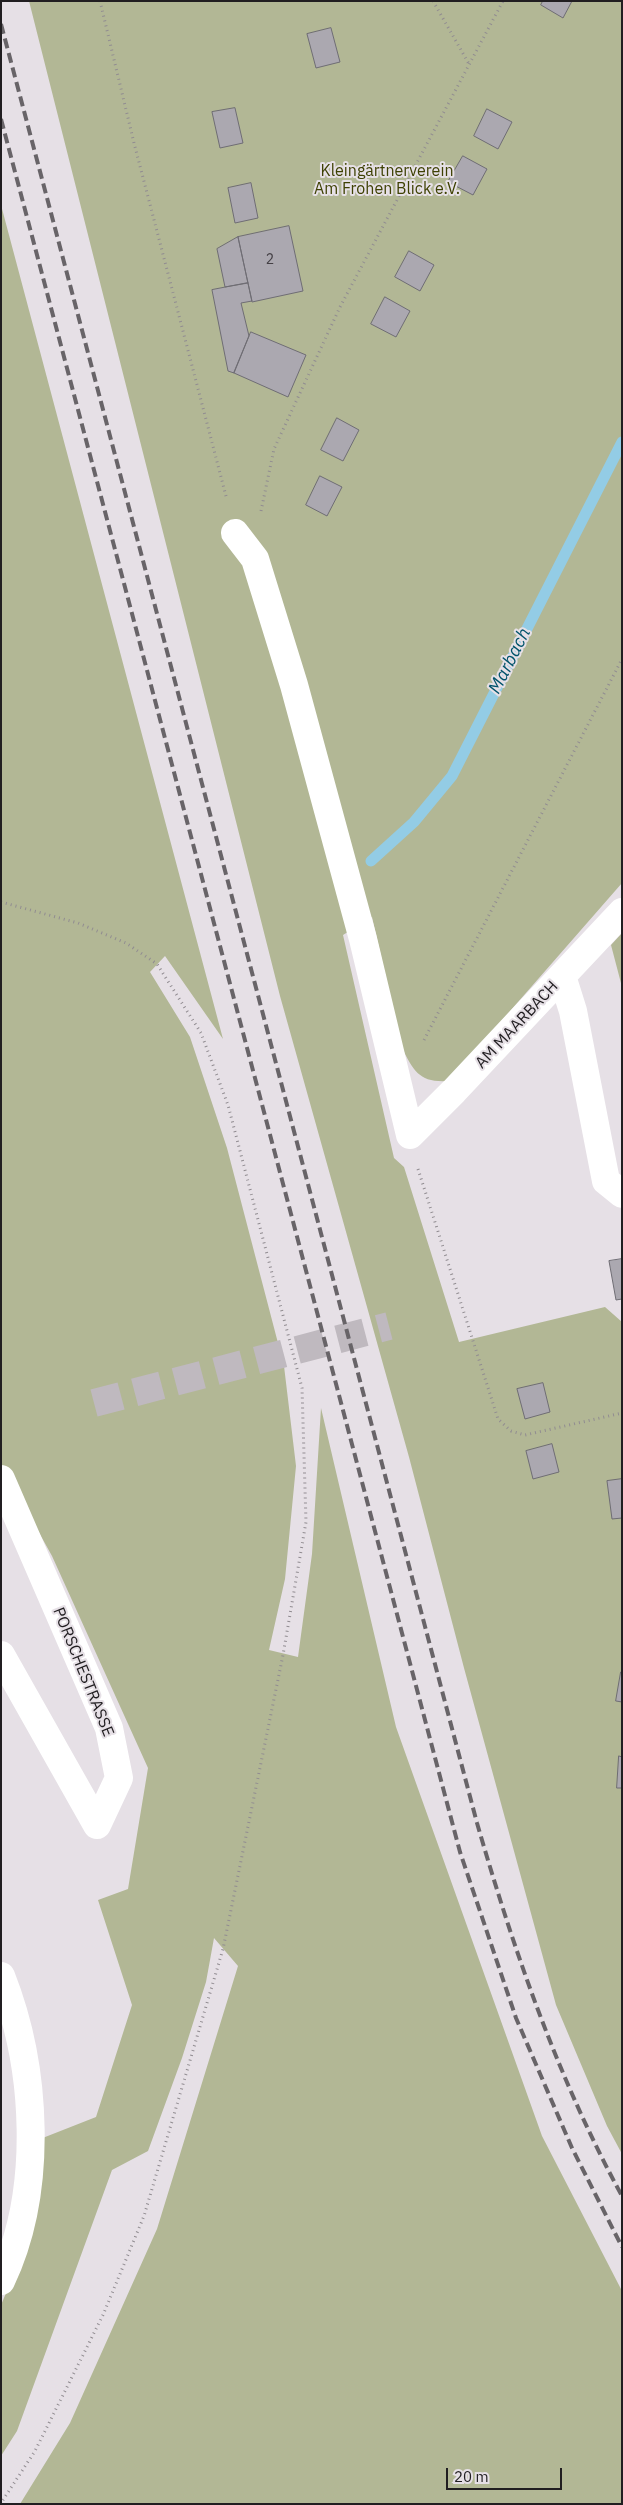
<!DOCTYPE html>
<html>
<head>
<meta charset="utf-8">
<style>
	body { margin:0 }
	#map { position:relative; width:623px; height:2505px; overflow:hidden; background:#e6e0e6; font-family:"IBM Plex Sans",sans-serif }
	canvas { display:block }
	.frame { position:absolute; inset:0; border:2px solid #211e21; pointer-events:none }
	.scale { position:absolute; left:446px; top:2468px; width:116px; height:22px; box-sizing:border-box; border:2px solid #211e21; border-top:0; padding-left:6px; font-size:15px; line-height:18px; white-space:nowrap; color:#211e21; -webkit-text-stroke:4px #e6e0e6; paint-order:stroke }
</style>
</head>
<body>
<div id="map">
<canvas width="623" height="2505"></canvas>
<div class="frame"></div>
<div class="scale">20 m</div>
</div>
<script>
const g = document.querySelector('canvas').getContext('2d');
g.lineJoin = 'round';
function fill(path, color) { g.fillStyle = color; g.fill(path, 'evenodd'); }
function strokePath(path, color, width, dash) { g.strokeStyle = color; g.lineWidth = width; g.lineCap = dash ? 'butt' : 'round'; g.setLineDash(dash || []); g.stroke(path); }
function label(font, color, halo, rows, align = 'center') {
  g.font = font + ' "IBM Plex Sans",sans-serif'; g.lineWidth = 4; g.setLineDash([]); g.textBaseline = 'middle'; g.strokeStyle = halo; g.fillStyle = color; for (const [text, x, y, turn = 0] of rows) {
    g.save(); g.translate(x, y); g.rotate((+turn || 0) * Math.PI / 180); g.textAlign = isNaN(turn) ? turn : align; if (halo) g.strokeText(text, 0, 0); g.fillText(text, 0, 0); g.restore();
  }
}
const green = new Path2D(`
	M29,1H622V883L449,1081C420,1083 414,1072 402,1048L372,917L343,935L394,1158L404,1167L459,1342L605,1307L622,1322V2154L607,2126L556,2005L464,1668L409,1457L280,996Z
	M1,205L223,1039L165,956L150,972L190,1037L227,1148L284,1366L296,1466L285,1579L269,1650L298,1657L312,1554L321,1408L396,1727L542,2136L622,2291V2504H20L70,2423L157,2229L238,1966L214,1938L206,1982L182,2058L148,2151L112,2170L17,2431L1,2456V2305L28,2241L35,2141L96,2117L132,2005L98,1900L128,1889L148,1768L52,1556L1,1464Z
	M622,933V987L611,945Z`);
const stream = new Path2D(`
	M371,861L414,822L452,776L622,442`);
const building = new Path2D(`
	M543,1H572L563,18L541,5Z
	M331,28L340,62L316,68L307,34Z
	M235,108L243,143L220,148L212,112Z
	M487,109L512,122L498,149L474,136Z
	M463,156L487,169L473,195L448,182Z
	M251,183L258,218L235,223L228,188Z
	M289,226L303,291L252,302L238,237Z
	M238,237L248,283L225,287L217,249Z
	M409,251L434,265L420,291L395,277Z
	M248,283L252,301L241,303L249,336L234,373L228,371L212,290Z
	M385,297L410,311L396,337L371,324Z
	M251,332L306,355L288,397L234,373Z
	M337,418L359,430L343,461L321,450Z
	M320,476L342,487L327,516L306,505Z
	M622,1259V1299L616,1300L609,1261Z
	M543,1383L550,1412L525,1419L517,1389Z
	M552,1444L559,1472L533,1479L526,1451Z
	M622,1479V1518L612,1519L607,1481Z
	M621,1672H622V1702L616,1701Z
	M619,1756L622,1757V1788H617Z`);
const minorTunnel = new Path2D(`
	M94,1403L389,1326`);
const path = new Path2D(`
	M100,1L134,143L227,500
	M433,1L469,64
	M261,511L274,449L340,307L503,1
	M1,902L78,923L126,943L157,964L201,1033L228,1105L302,1388L306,1522L283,1655L223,1949L144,2216L103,2315L35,2451L1,2503
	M424,1040L622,659
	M418,1169L498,1419L511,1431L525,1435L622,1413`);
const minor = new Path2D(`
	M235,533L255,559L294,685L363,939L410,1135
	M562,976L573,1011L606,1181L622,1194
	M410,1135L454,1091L622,912
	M1,1479L109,1728L119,1778L97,1825
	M1,1655L97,1825
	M1,1976C37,2067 44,2191 1,2281`);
const rail = new Path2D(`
	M1,24L477,1823C514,1951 558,2079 622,2196
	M1,119L460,1852L516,2018L572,2148L622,2247`);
const numberNames = [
	["2",270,260]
];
const parkNames = [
	["Kleingärtnerverein",387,171],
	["Am Frohen Blick e.V.",387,189]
];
const streetNames = [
	["AM MAARBACH",517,1025,-47],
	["PORSCHESTRASSE",83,1672,68]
];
const waterNames = [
	["Marbach",510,661,-63]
];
fill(green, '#b2b795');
strokePath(stream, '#93cce5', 11);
fill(building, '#aba8b0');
strokePath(building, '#6f6d74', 1);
strokePath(minorTunnel, '#bfb9bf', 28, [28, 14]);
strokePath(path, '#918c91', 3, [1, 4]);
strokePath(minor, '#fff', 28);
strokePath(rail, '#686468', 4, [10, 5]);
label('14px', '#444045', null, numberNames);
label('16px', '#3e4103', '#e6e0e6', parkNames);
label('16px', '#211e21', '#e6e0e6', streetNames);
label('italic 18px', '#01536b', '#e6e0e6', waterNames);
</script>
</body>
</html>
